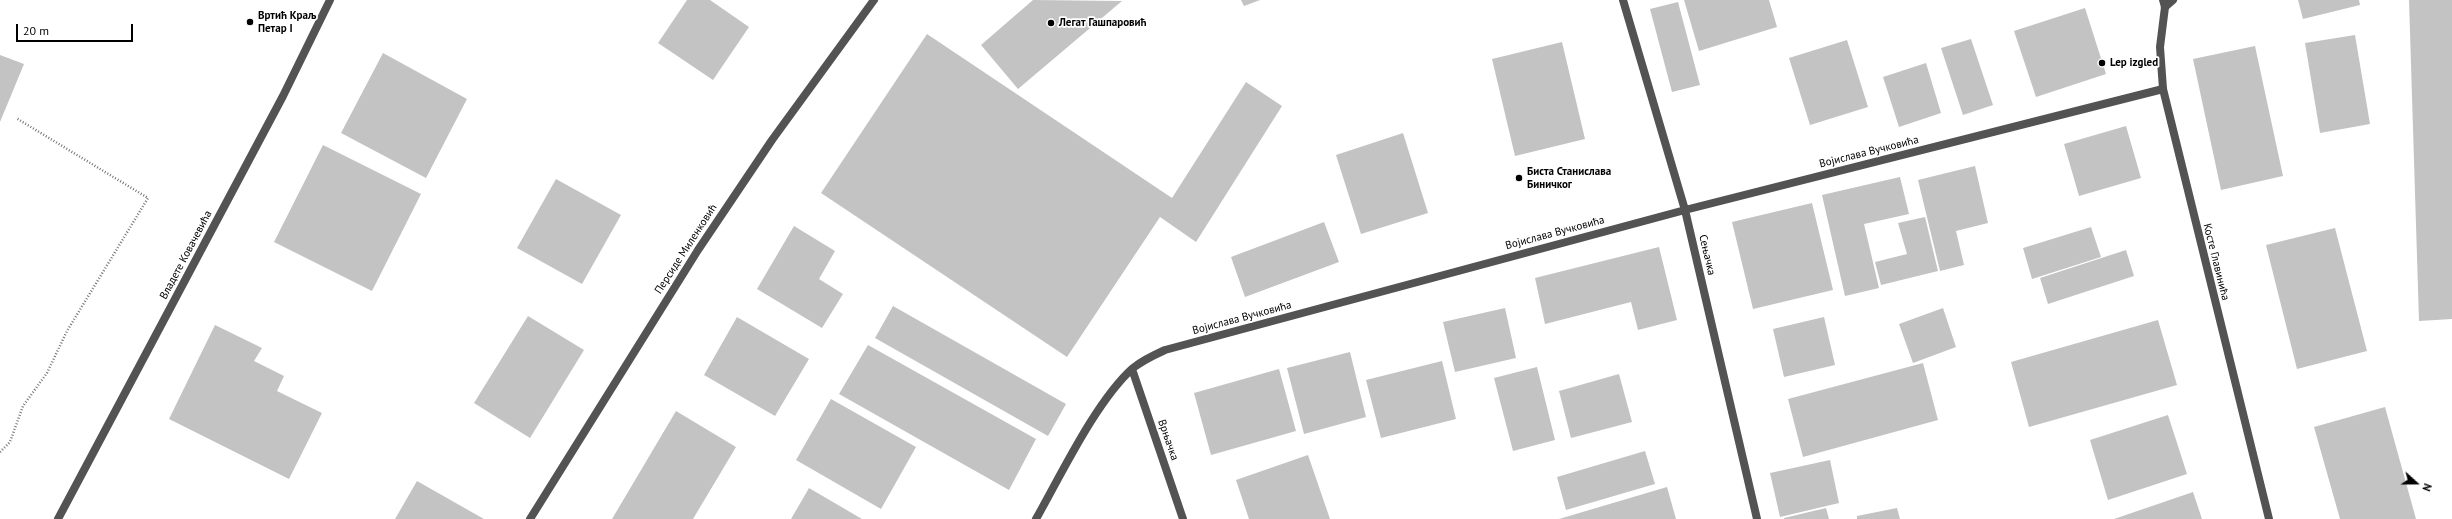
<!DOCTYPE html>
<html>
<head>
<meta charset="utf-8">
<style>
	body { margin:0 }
	#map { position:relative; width:2452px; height:519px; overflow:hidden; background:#fff; font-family:"PT Sans",sans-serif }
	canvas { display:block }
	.north { position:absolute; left:2396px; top:463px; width:40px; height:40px; -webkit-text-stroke:3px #fff; paint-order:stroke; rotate:111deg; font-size:11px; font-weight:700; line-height:16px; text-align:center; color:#000 }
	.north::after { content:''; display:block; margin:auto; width:14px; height:18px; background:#000; clip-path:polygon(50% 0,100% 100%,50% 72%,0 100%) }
	.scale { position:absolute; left:16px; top:24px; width:117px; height:18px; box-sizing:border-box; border:2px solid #000; border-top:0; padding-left:5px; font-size:12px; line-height:14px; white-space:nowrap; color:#000; -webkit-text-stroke:3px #fff; paint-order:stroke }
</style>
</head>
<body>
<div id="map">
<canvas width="2452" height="519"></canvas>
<div class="north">N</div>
<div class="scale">20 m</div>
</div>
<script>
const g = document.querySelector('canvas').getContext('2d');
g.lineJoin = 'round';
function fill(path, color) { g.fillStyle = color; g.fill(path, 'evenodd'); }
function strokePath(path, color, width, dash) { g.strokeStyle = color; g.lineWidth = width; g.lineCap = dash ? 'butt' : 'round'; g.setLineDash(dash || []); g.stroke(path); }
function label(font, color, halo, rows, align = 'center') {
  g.font = font + ' "PT Sans",sans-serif'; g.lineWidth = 3.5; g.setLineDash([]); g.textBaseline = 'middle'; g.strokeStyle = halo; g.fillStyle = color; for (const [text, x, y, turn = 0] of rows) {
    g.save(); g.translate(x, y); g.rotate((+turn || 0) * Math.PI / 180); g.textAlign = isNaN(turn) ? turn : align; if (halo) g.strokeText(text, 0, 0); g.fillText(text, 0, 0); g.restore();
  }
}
const building = new Path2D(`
	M687,0H710L749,27L713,80L658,43Z
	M1033,0L1122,1L1018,89L981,45Z
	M1241,0H1260L1244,6Z
	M1684,0H1769L1777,27L1699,51Z
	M2298,0H2359L2360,5L2303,19Z
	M2409,0H2452V319L2419,321Z
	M1678,2L1700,85L1672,92L1650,9Z
	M2085,8L2106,74L2036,97L2014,31Z
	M927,34L1172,198L1246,82L1282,106L1196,242L1160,217L1067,357L821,193Z
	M2355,35L2370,124L2320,133L2305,43Z
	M1971,39L1993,105L1963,115L1941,48Z
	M1847,40L1868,107L1810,125L1789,58Z
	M1562,42L1585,139L1515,156L1492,59Z
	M2255,46L2283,176L2221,190L2193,59Z
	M383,53L467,99L426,178L341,133Z
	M0,55L24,64L0,122Z
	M1926,63L1941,113L1899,127L1883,77Z
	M2126,126L2141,178L2079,196L2064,144Z
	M1403,133L1428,213L1361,234L1336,155Z
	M323,145L421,194L372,291L274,242Z
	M1975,166L1988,223L1956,231L1964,265L1940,271L1918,180Z
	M1900,177L1909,214L1864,224L1879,288L1845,296L1822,195Z
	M556,179L621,215L582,284L517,248Z
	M1812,203L1833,290L1753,309L1732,222Z
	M1925,217L1938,271L1881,285L1875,262L1907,254L1898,223Z
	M1324,222L1339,262L1245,297L1231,257Z
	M794,226L835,251L819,279L843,294L822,328L757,289Z
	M2091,227L2101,257L2032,279L2023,248Z
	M2335,228L2367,351L2297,369L2266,245Z
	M1659,247L1677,320L1638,330L1631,302L1545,324L1535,278Z
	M2126,250L2134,276L2048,304L2040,278Z
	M893,306L1066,404L1048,436L875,338Z
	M1505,308L1516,358L1455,372L1443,322Z
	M1943,308L1956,347L1913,363L1899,324Z
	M528,316L584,350L530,438L474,403Z
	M737,317L809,359L775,416L704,375Z
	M1824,317L1835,365L1784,377L1773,329Z
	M2158,320L2177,385L2029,427L2011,362Z
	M215,325L262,348L254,361L284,376L277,391L322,413L289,479L169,419Z
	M868,345L1036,439L1009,490L839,394Z
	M1350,352L1366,417L1304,434L1287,368Z
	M1442,361L1456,419L1381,438L1366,380Z
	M1923,363L1938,420L1803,457L1788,399Z
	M1537,367L1555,440L1513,451L1494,378Z
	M1279,369L1296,431L1211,455L1194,393Z
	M1619,374L1632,422L1571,438L1559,391Z
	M831,399L916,447L881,509L796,460Z
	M2385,407L2416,519H2340L2314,427Z
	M676,411L736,447L693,519H612Z
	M2168,415L2187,474L2108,500L2090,440Z
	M1645,451L1655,484L1566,510L1557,477Z
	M1308,455L1330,519H1249L1236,480Z
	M1830,460L1839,503L1780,517L1770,473Z
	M417,481L484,519H395Z
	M1667,487L1676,519H1559Z
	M809,488L862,519H791Z
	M2193,492L2202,519H2114Z
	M1826,508L1829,519H1784V518Z
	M1897,508L1900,519H1857V516Z`);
const path = new Path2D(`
	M0,452L10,442L23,406L47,373L67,331L148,198L16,118`);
const minor = new Path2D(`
	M1623,0L1685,210L1757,519
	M2165,7L2173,0
	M1132,369L1183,519
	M58,519L283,96L330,0
	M530,519L698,250L772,140L874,0
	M1036,519C1061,475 1096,401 1133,368C1143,360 1154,355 1165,350L1685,210L2163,89`);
const tertiary = new Path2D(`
	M2163,0L2165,7L2160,47L2163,89L2269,519`);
const markers = [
	[250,22,4,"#000"],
	[1051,23,4,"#000"],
	[2102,63,4,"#000"],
	[1519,178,4,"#000"]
];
const poiNames = [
	["Вртић Краљ",258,16],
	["Петар I",258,29],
	["Легат Гашпаровић",1059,23],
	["Lep izgled",2110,63],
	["Биста Станислава",1527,172],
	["Биничког",1527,185]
];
const streetNames = [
	["Војислава Вучковића",1869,152,-14],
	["Војислава Вучковића",1555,233,-15],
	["Персиде Миленковић",686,249,-57],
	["Владете Ковачевића",186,255,-62],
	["Сењачка",1707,255,77],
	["Косте Главинића",2216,262,76],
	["Војислава Вучковића",1242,318,-15],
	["Врњачка",1168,440,71]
];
fill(building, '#c3c3c3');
strokePath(path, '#757575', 2.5, [1, 2]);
strokePath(minor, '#535353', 8);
strokePath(tertiary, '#535353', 8);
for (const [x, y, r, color] of markers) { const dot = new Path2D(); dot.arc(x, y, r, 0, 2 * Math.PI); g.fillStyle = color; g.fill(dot); strokePath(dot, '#fff', 1.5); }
label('bold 11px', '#000', '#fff', poiNames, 'left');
label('11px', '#000', '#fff', streetNames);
</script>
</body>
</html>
